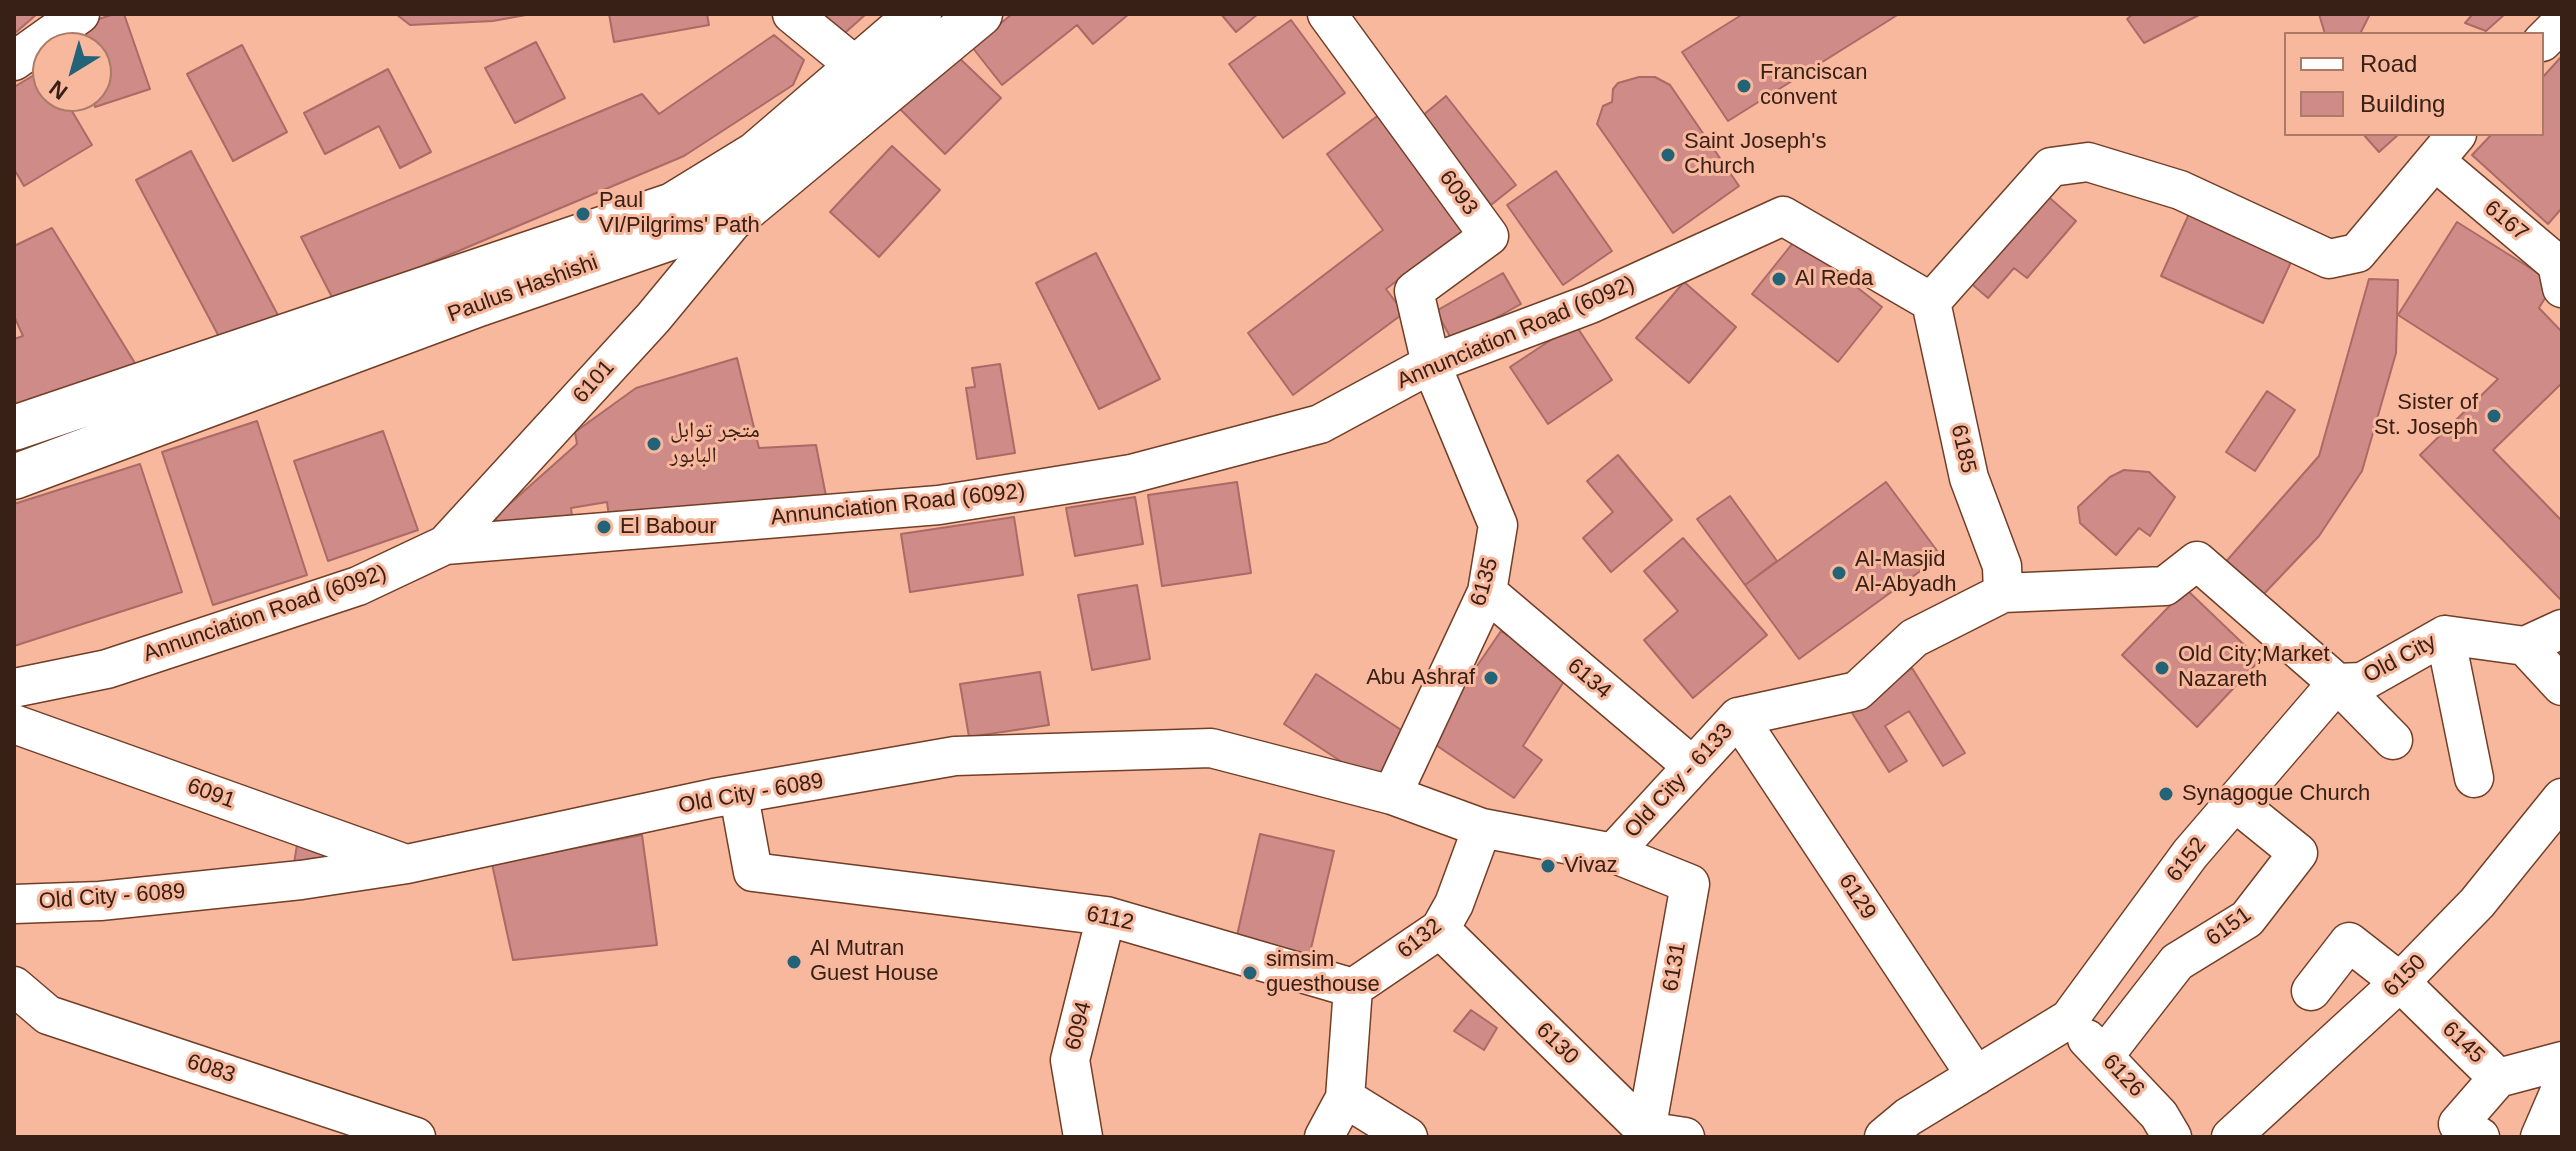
<!DOCTYPE html>
<html>
<head>
<meta charset="utf-8">
<style>
	body { margin:0 }
	#map { position:relative; width:2576px; height:1151px; overflow:hidden; background:#f7b89d; font-family:Helvetica,sans-serif }
	canvas { display:block }
	.frame { position:absolute; inset:0; border:16px solid #382016; pointer-events:none }
	.legend { position:absolute; left:2284px; top:32px; width:260px; height:104px; box-sizing:border-box; background:#f7b89d; border:2px solid #ab7b67; margin:0; padding:10px 14px; list-style:none; font-size:24px; color:#382016 }
	.legend li { display:flex; align-items:center; gap:16px; height:40px }
	.legend b { width:40px; border:2px solid #ab7b67 }
	.north { position:absolute; left:32px; top:32px; width:80px; height:80px; box-sizing:border-box; background:#f7b89d; border:2px solid #ab7b67; border-radius:50%; rotate:217deg; font-size:22px; font-weight:700; line-height:32px; text-align:center; color:#382016 }
	.north::after { content:''; display:block; margin:auto; width:28px; height:36px; background:#236378; clip-path:polygon(50% 0,100% 100%,50% 72%,0 100%) }
</style>
</head>
<body>
<div id="map">
<canvas width="2576" height="1151"></canvas>
<div class="frame"></div>
<ul class="legend">
<li><b style="height:10px;background:#fff"></b>Road</li>
<li><b style="height:22px;background:#ce8b87"></b>Building</li>
</ul>
<div class="north">N</div>
</div>
<script>
const g = document.querySelector('canvas').getContext('2d');
g.lineJoin = 'round';
function fill(path, color) { g.fillStyle = color; g.fill(path, 'evenodd'); }
function strokePath(path, color, width, dash) { g.strokeStyle = color; g.lineWidth = width; g.lineCap = dash ? 'butt' : 'round'; g.setLineDash(dash || []); g.stroke(path); }
function label(font, color, halo, rows, align = 'center') {
  g.font = font + ' Helvetica,"Noto Naskh Arabic",sans-serif'; g.lineWidth = 6; g.setLineDash([]); g.textBaseline = 'middle'; g.strokeStyle = halo; g.fillStyle = color; for (const [text, x, y, turn = 0] of rows) {
    g.save(); g.translate(x, y); g.rotate((+turn || 0) * Math.PI / 180); g.textAlign = isNaN(turn) ? turn : align; if (halo) g.strokeText(text, 0, 0); g.fillText(text, 0, 0); g.restore();
  }
}
const building = new Path2D(`
	M14,14H37L14,34Z
	M114,14H124L150,89L95,107L92,96H96V48H76L69,29Z
	M396,14H531L493,21L410,25Z
	M609,14H707L709,25L614,42Z
	M814,14H866L837,40Z
	M1012,14H1129L1093,44L1077,25L1002,85L972,47Z
	M1221,14H1258L1236,32Z
	M1743,14H1899L1728,121L1682,52Z
	M2133,14H2201L2144,43L2127,19Z
	M2319,14H2370L2360,34H2325Z
	M2473,14H2505L2486,31L2465,23Z
	M1291,20L1345,93L1283,138L1229,64Z
	M774,35L804,60L793,85L684,156L335,303L301,237L642,94L659,114Z
	M536,42L565,98L515,123L485,68Z
	M242,45L287,132L233,161L187,74Z
	M953,52L1001,98L945,154L898,107Z
	M2562,56V208L2548,224L2472,155L2492,134H2542V78Z
	M46,68L48,96H63L92,145L24,186L14,169V87Z
	M388,69L431,152L400,168L379,126L325,154L304,113Z
	M1639,77H1655L1670,85L1739,186L1673,233L1597,124L1603,106L1612,102L1613,89L1618,83Z
	M1446,96L1516,185L1491,205L1422,116Z
	M1380,114L1466,229L1386,289L1404,313L1293,395L1248,333L1383,230L1327,154Z
	M2363,134H2399L2379,152Z
	M892,146L940,190L879,257L830,212Z
	M191,151L280,319L225,348L136,180Z
	M1556,171L1612,251L1563,285L1507,205Z
	M2043,192L2076,221L2027,278L2014,268L1988,298L1967,280Z
	M2189,214L2291,262L2263,323L2161,276Z
	M2457,222L2554,283L2539,308L2562,332V383L2493,450L2562,521V601L2420,455L2498,379L2398,315Z
	M52,228L138,368L14,405V339L23,336L14,316V246Z
	M1796,239L1882,307L1838,362L1752,294Z
	M1096,253L1160,379L1099,409L1036,283Z
	M1503,273L1521,304L1453,342L1436,311Z
	M2369,279L2398,280L2396,353L2362,471L2319,536L2260,598L2223,565L2319,456Z
	M1684,282L1736,327L1689,383L1636,338Z
	M1575,324L1612,380L1548,424L1510,367Z
	M737,358L759,448L816,445L826,496L609,517L607,502L571,508L572,516L498,532L496,516L577,444L575,432L636,388Z
	M1000,364L1015,453L977,459L966,388L975,387L972,368Z
	M2267,391L2295,410L2255,471L2226,452Z
	M257,421L307,575L213,605L162,452Z
	M383,431L418,530L328,561L294,461Z
	M1618,455L1672,520L1611,572L1583,538L1613,512L1587,481Z
	M140,464L182,592L14,646V504Z
	M2124,470L2149,472L2175,497L2150,536L2139,528L2116,555L2080,523L2078,507L2110,477Z
	M1237,482L1251,573L1162,586L1148,495Z
	M1886,482L1941,556L1799,659L1745,585Z
	M1730,496L1777,561L1745,585L1697,519Z
	M1135,497L1143,544L1075,556L1066,508Z
	M1014,517L1023,575L910,592L901,534Z
	M1683,538L1767,635L1693,698L1644,640L1678,611L1644,571Z
	M1137,585L1150,659L1092,670L1078,595Z
	M2186,589L2260,660L2197,727L2122,655Z
	M1501,631L1568,675L1523,746L1542,760L1514,798L1427,739Z
	M1912,668L1965,753L1943,766L1909,711L1885,726L1907,761L1889,772L1849,708Z
	M1040,672L1049,725L969,737L960,684Z
	M1316,674L1415,739L1383,789L1284,724Z
	M299,833L325,844L321,870L292,875Z
	M1260,834L1334,851L1309,957L1236,940Z
	M642,835L657,945L513,960L492,864Z
	M1471,1010L1497,1028L1484,1050L1454,1031Z`);
const minor = new Path2D(`
	M792,14L880,86
	M1327,14L1489,236L1414,291L1431,364L1498,525L1487,592L1392,795
	M2542,42L2562,22
	M14,61L80,14
	M2435,161L2557,264L2562,288
	M1931,302L1969,478L2002,566L2003,593
	M445,545L653,318L739,214
	M1487,592L1691,765
	M2445,635L2525,646L2562,629
	M2525,646L2562,686
	M14,688L107,669L358,586L445,545L939,505L1131,474L1320,424L1431,364L1590,304L1783,216L1931,302L2051,167L2088,162L2180,190L2329,259L2357,253L2457,134
	M1738,717L1857,691L1914,638L2003,593L2165,586L2197,561L2337,683L2190,854L2069,1019L1908,1117L1884,1137
	M1738,717L1976,1076
	M14,724L403,863
	M2393,740L2337,683L2362,682L2445,635L2474,778
	M739,796L753,872L1106,916L1353,988
	M1613,853L1738,717
	M14,904L100,901L301,880L407,864L714,798L955,756L1211,748L1392,795L1482,828L1613,853L1690,884L1646,1131
	M1440,929L1646,1131L1685,1137
	M14,986L48,1015L416,1137
	M1353,988L1440,929L1454,904L1482,828
	M2311,991L2349,942L2400,982L2498,1078
	M2087,1039L2159,1115L2172,1137
	M2104,1056L2177,962L2247,919L2298,853L2235,802
	M2498,1078L2562,1061
	M1345,1098L1408,1137
	M1083,1137L1070,1060L1106,916
	M1324,1137L1345,1098L1353,988
	M2231,1137L2400,982L2477,903L2562,798
	M2480,1137L2458,1124L2498,1078
	M2540,1137L2562,1086`);
const tertiary = new Path2D(`
	M14,428L673,205L756,154L919,14
	M14,477L479,304L739,214L980,14`);
const markers = [
	[1744,86,8,"#236378"],
	[1668,155,8,"#236378"],
	[583,214,8,"#236378"],
	[1779,279,8,"#236378"],
	[2494,416,8,"#236378"],
	[654,444,8,"#236378"],
	[604,527,8,"#236378"],
	[1839,573,8,"#236378"],
	[2162,668,8,"#236378"],
	[1491,678,8,"#236378"],
	[2166,794,8,"#236378"],
	[1548,866,8,"#236378"],
	[794,962,8,"#236378"],
	[1250,973,8,"#236378"]
];
const poiNames = [
	["Franciscan",1760,73],
	["convent",1760,98],
	["Saint Joseph's",1684,142],
	["Church",1684,167],
	["Paul",599,201],
	["VI/Pilgrims' Path",599,226],
	["Al Reda",1795,279],
	["Sister of",2478,403,"right"],
	["St. Joseph",2478,428,"right"],
	["متجر توابل",670,431],
	["البابور",670,456],
	["El Babour",620,527],
	["Al-Masjid",1855,560],
	["Al-Abyadh",1855,585],
	["Old City;Market",2178,655],
	["Nazareth",2178,680],
	["Abu Ashraf",1475,678,"right"],
	["Synagogue Church",2182,794],
	["Vivaz",1564,866],
	["Al Mutran",810,949],
	["Guest House",810,974],
	["simsim",1266,960],
	["guesthouse",1266,985]
];
const streetNames = [
	["6093",1458,193,54],
	["6167",2506,221,40],
	["Paulus Hashishi",523,289,-20],
	["Annunciation Road (6092)",1516,333,-23],
	["6101",594,382,-48],
	["6185",1963,449,77],
	["Annunciation Road (6092)",898,505,-6],
	["6135",1485,582,-74],
	["Annunciation Road (6092)",265,614,-19],
	["Old City",2400,659,-28],
	["6134",1589,679,40],
	["Old City - 6133",1679,781,-47],
	["6091",211,794,20],
	["Old City - 6089",751,794,-10],
	["6152",2187,860,-52],
	["Old City - 6089",112,897,-4],
	["6129",1857,897,57],
	["6112",1110,919,12],
	["6151",2229,927,-36],
	["6132",1420,939,-39],
	["6131",1675,967,-80],
	["6150",2405,976,-45],
	["6094",1079,1026,-76],
	["6145",2463,1043,44],
	["6130",1557,1044,44],
	["6083",211,1069,18],
	["6126",2123,1076,47]
];
fill(building, '#ce8b87');
strokePath(building, '#aa6a66', 2);
strokePath(minor, '#723e26', 41);
strokePath(tertiary, '#723e26', 47);
strokePath(minor, '#fff', 38);
strokePath(tertiary, '#fff', 44);
for (const [x, y, r, color] of markers) { const dot = new Path2D(); dot.arc(x, y, r, 0, 2 * Math.PI); g.fillStyle = color; g.fill(dot); strokePath(dot, '#f7b89d', 3); }
label('22px', '#382016', '#f7b89d', poiNames, 'left');
label('22px', '#382016', '#f7b89d', streetNames);
</script>
</body>
</html>
